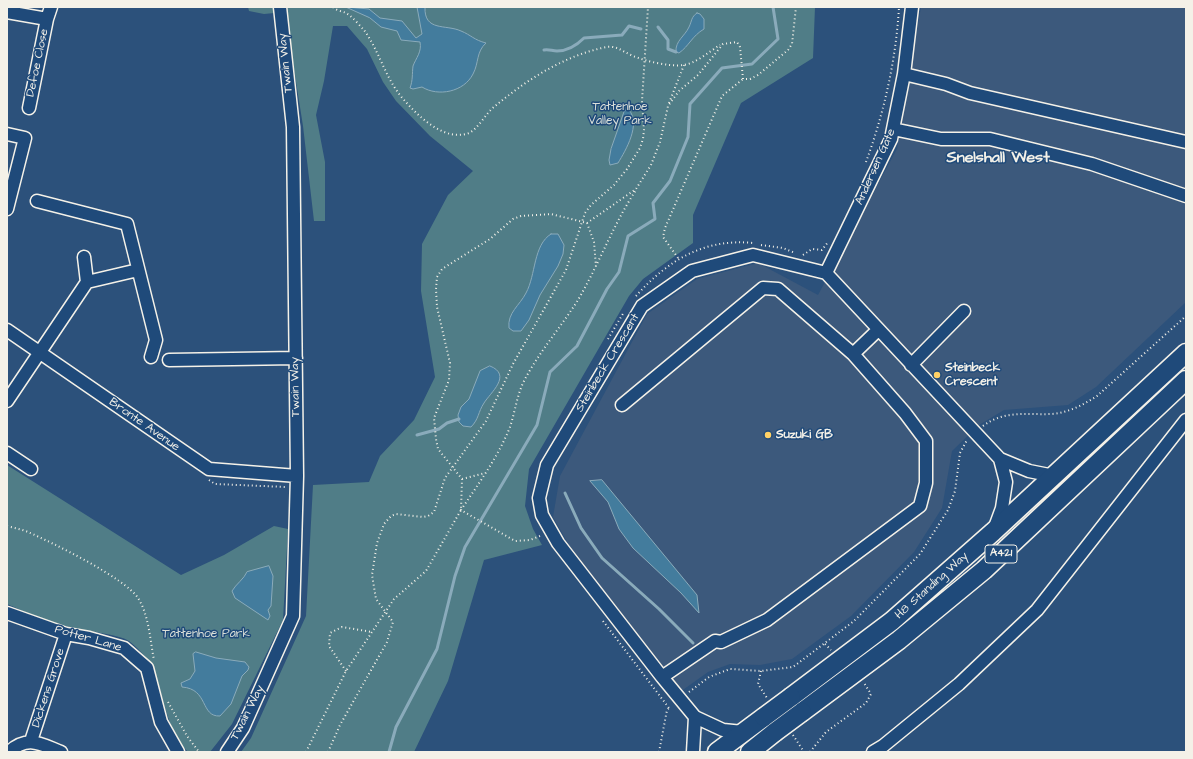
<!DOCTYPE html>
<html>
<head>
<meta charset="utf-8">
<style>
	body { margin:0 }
	#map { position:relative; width:1193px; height:759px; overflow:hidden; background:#2c517b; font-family:"Architects Daughter",sans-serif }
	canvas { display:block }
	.frame { position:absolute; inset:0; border:8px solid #f4f1e8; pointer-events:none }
</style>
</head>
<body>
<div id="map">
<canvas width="1193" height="759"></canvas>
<div class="frame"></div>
</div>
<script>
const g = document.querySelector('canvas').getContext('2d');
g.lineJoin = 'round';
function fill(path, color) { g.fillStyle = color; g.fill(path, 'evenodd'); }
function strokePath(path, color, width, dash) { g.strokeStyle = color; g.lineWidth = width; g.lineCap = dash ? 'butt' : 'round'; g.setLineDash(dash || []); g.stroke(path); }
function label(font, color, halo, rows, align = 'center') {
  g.font = font + ' "Architects Daughter",sans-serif'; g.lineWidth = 3; g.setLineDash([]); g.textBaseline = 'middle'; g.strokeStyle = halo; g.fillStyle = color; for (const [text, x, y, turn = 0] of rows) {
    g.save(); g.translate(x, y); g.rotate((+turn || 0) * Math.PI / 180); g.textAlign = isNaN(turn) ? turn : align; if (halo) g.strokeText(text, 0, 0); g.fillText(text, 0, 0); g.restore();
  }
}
const built = new Path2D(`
	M921,7H1186V302L1096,387L1068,405L1004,410L979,425L952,451L942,508L914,552L851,616L792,659L760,665L730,664L708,672L680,692L569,545L553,517L560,476L647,314L697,279L758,263L818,295L897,149Z`);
const green = new Path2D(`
	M248,7H815L813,58L741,103L693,215V243L643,279L629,296L529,469L525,506L533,529L542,545L484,560L448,681L414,752H241L251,738L306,616L313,485L369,482L380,456L414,420L435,377L421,291L422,244L448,195L473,171L430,136L396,101L383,82L367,49L347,26H333L324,81L316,115L325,162V221H314L303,126L285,12L264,14L249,11Z
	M7,465L181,575L224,555L274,526L288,529L283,620L232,724L210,752H188C165,729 165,695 152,666C148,659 136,646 129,641C119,634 83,631 70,627C48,622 27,613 7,604Z`);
const water = new Path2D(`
	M346,7L369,9L380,18L402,21L416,38L422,34L417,7H425C424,32 446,24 461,31C471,35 474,40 486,43C476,52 479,63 473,74C464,92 438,97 422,87L413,89L410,88C413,80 412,74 413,66C416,58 422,52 420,42L401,40L397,31L381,27L370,18Z
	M697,13L700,14L704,19V29C692,36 689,46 679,53L676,52C675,41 685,36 689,27C692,21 691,17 697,13Z
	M625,110H629C641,124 626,150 618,163L610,165L609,160L611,149Z
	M551,234H558L564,245L563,254L558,266L540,295L529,320L521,331H513L509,328C507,313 520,305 526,293C536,275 533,245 551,234Z
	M490,366C513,375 490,393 484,403C478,412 479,419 471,427L463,426L459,422L458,415L461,407L469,399L480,371Z
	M602,480L697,595L699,613L681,593L633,548L619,529L608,502L590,481Z
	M269,566L273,576L271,606L268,610L270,616L268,620L235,598L232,591C236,584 244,579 247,572Z
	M196,652L216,658L245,662L249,667L248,670L242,676L231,704L220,716C200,717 209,689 182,687L181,683L190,679L195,671L193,654Z`);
const stream = new Path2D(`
	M658,27L668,40V49L676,52
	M544,50C549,49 552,51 557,51C567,51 577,45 584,38L622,35L629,26L641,29
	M417,435L439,429L447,423L459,419
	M565,493L581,528L602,558L659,609L693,643
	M389,752L396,727L437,649L455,576L465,547L537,425L550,372L577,346L607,289L619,272L628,236L655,219L653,203L670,181L688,137L690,104L722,68L752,64L778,39L773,7`);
const path = new Path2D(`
	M333,7C337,11 342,11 346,13C353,17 359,25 364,30C380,52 386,81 405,101C419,117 445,142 469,133C478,129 486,113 494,107C525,81 562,57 602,48C616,44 621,51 633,56C645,61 670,67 683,65C695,64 710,51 720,45
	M669,103L684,65
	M866,162C884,113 896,60 899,7
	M587,223L594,242L596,267
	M761,245L783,248L795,253
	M803,255L812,249L822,250L828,242
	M678,258L663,237L665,228L722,96L743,79
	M636,296C667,261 704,238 753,243
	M608,339L624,312
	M983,426C1004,410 1027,415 1051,414C1068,413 1083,405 1097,396L1186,316
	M462,479L485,473
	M209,480L215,484L286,487
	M7,526C14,528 21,529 28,532C51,542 125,578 138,598C149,615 150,640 154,660
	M540,536L530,540L515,541L461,510C479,483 498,457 510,427C515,412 517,395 524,381C539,352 561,327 578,300C599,264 613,225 636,190
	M603,621L669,708
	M825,644L831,650
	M346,671L329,646L330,633L342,627L372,632
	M761,671L758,684L767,698
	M689,692L709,677L730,669L761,671L793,667L854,621L920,554L948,510L955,491L960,453L967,440
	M168,702L187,736L199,752
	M793,735L804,752
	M306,752L346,671L394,599L426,571L461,510L462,479L438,449L436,439L434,418L449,380L450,363L437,307L436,289L437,277L442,269L490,239L513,219L521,216L551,214L587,223L636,189L651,165L660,142L668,106L679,91L698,75L723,44L737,42L740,47L743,79H750L758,75L788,50L792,44L796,7
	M328,752L340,725L387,642L393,622L376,599L372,575L377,543L384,524L391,516L396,514L423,517L428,516L434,512L445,478L486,421L513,364L566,270L585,213L591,205L614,185L627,169L640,148L643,139L644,130L642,101L648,7
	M659,752L667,710L670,707
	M810,752L826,732L866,703L871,694L864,683`);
const minor = new Path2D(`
	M7,12L47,19L51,7
	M904,74L946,84L970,93L1186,142
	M29,108L47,19
	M893,129L941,139H990L1092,164L1186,196
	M7,134L25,138L7,209
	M37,201L127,224L156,340L151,357
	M84,257L87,282
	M826,273L891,139L904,74L912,7
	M7,330L209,469L297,476
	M853,354L878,330
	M169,360L296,358
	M911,365L964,311
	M7,401L87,282L138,270
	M622,405L763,288L778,289L853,354L905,413L926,441V483L920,506L767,620L721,642L715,641L662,677
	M7,453L31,469
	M995,527L1002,508L1006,482L1000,459
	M7,613L66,634L89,638L124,648L147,668L161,722L178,752
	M743,732L723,730L695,717L662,677L558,543L542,515L539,498L547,465L642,306L692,271L753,255L826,273L1000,459L1029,471L1054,476
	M31,741L66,634
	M9,752C28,735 40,744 61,752
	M227,752L243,728L293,616L297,476L293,127L280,7
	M693,752L695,717
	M873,752L883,746L959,684L1037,610L1186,420`);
const highway = new Path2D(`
	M791,697L892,621L993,532L1186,353
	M802,712L899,640L984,570L1186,380
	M717,752L764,717
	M750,752L775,732`);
const highwayBridge = new Path2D(`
	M764,717L791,697
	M775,732L802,712`);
const markers = [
	[937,375,4,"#ffd166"],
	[768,435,4,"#ffd166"]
];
const shields = [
	[1001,554,32]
];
const shieldNames = [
	["A421",1001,554]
];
const streetNames = [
	["Defoe Close",38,63,-78],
	["Twain Way",286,63,-96],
	["Andersen Gate",876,167,-66],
	["Steinbeck Crescent",608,363,-59],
	["Twain Way",296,387,-91],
	["Bronte Avenue",144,425,35],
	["H8 Standing Way",932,586,-42],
	["Potter Lane",88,639,16],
	["Dickens Grove",49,688,-72],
	["Twain Way",248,713,-63]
];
const parkNames = [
	["Tattenhoe",620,107],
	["Valley Park",620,121],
	["Tattenhoe Park",206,634]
];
const poiNames = [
	["Steinbeck",945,368],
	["Crescent",945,382],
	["Suzuki GB",776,435]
];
const districtNames = [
	["Snelshall West",998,159]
];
fill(built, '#3c597c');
fill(green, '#507d87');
fill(water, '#437c9d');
strokePath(water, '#8aabbb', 1);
strokePath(stream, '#8aabbb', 3);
strokePath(minor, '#f4f1e8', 15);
strokePath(highway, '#f4f1e8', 21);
strokePath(path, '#f4f1e8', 2, [1, 3]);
strokePath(minor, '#1f4a7a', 12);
strokePath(highway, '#1f4a7a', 18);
strokePath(highwayBridge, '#f4f1e8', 21, []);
strokePath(highwayBridge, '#1f4a7a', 18);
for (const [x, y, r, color] of markers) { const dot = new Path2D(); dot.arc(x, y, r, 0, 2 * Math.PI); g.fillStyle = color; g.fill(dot); strokePath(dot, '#1f4a7a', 1.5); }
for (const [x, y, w] of shields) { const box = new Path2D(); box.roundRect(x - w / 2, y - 9, w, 18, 3); g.fillStyle = '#1f4a7a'; g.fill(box); strokePath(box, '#f4f1e8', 1); }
label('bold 11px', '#f4f1e8', null, shieldNames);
label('12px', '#f4f1e8', '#1f4a7a', streetNames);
label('12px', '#dbe0d9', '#1f4a7a', parkNames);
label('bold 12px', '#f4f1e8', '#1f4a7a', poiNames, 'left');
label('bold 16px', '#f4f1e8', '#1f4a7a', districtNames);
</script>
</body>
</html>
